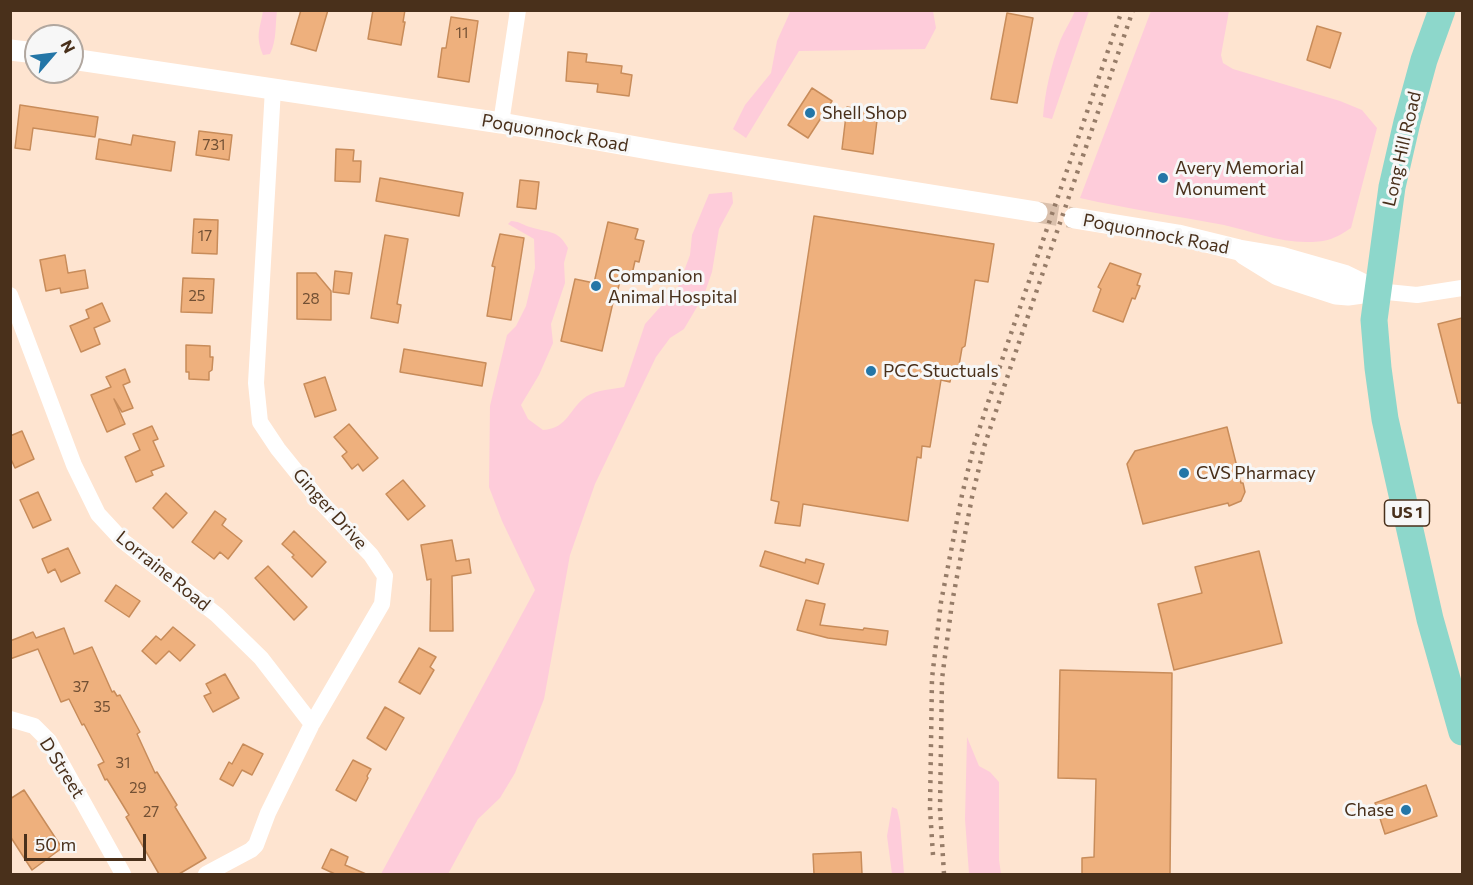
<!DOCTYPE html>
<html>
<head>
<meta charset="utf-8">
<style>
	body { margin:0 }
	#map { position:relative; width:1473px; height:885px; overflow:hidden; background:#fee4d0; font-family:Commissioner,sans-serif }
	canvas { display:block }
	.frame { position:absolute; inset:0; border:12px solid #49301b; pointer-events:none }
	.north { position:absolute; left:24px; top:24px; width:60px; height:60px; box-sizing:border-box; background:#f7f7f7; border:2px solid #b1a79f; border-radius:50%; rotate:62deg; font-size:16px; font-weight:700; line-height:24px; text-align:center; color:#49301b }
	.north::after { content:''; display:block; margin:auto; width:21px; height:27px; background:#2476a7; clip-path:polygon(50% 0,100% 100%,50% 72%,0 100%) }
	.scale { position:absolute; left:24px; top:834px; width:122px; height:27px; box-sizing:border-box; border:3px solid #49301b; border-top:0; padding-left:8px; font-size:18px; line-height:21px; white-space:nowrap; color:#49301b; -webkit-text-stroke:4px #f7f7f7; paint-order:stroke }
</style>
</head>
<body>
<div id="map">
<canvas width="1473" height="885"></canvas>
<div class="frame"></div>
<div class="north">N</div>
<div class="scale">50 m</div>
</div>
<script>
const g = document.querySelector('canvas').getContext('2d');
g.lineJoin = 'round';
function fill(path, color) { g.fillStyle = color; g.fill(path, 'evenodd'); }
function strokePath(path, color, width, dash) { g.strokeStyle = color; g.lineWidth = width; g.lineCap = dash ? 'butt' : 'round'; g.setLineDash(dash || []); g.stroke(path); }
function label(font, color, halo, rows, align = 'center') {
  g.font = font + ' Commissioner,sans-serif'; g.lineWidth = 6; g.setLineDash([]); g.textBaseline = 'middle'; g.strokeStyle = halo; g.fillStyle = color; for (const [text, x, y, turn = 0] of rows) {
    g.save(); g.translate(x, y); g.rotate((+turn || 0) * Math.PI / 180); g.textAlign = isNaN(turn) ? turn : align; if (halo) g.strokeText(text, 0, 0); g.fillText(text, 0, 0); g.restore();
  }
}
const green = new Path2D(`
	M791,10L933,11L936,28L925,49L799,51L746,138L733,129L745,105L771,73L777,41Z
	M263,11H277C275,25 277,40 270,54L263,55C255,35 260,30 263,11Z
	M1075,11H1089L1052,119L1043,117C1045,91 1051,66 1060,41C1064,31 1071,21 1075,11Z
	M1151,11H1229L1221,55L1223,63L1233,69L1340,101L1362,110L1377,128L1351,228C1336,238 1328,242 1309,242C1281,243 1251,231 1224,225C1176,216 1128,209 1080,198Z
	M732,192L733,203L719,229L712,272L704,295L684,329L670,338L656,357L595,484L570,555L544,699L515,773L500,798L478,819L448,874H381L535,590L502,521L489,487L490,406L507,335L516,326L526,306L535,268L534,239L508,224L511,221C518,221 523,225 530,227C548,233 558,229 568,248L564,263L565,283L551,324L553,343L539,375L521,405L528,419L543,430C569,428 568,409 587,396C597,390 613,389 624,387L645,324L678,287L690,255L692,235L709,194Z
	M967,737L979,766L990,772L999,782V860L1001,874H969L965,819Z
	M892,807L897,809L900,822L904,874H892L887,836Z`);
const building = new Path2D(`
	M301,10H328L316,51L291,44Z
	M373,10H405L403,22H405L401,45L368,39Z
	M1007,13L1033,18L1017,103L991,99Z
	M451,17L478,21L469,82L438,77L442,48H446Z
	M1317,26L1341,33L1330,68L1307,60Z
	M568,52L587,54L586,62L622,66L621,73L632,75L629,96L597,92L598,84L566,81Z
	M812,88L832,101L808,138L788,125Z
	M20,105L98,117L95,137L33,128L30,150L15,148Z
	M847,107L878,112L873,154L842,149Z
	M199,131L232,135L229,160L196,155Z
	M133,135L175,142L171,171L96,159L99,139L131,145Z
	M336,149L354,150L353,161H361L360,182L335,181Z
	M380,178L463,193L459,216L376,201Z
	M520,180L539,182L536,209L517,207Z
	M814,216L994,244L988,282L975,280L965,346L962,348L958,371L952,370L950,382L941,380L930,447L922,446L921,458L917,457L908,521L803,504L800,526L775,523L779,502L771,500Z
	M194,219L218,220L217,254L192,253Z
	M608,222L638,229L635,239L644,241L639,262L635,261L630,283L620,281L618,289H616L602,351L561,341L575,279L594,283Z
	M500,234L524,238L511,320L487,316L495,267L492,266Z
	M385,235L408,239L397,304L401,305L398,323L371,318Z
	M65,255L68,273L85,270L88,288L61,293L60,288L46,291L40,260Z
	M1110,263L1141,274L1137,285L1140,286L1135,299L1132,298L1123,322L1093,311L1101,289L1098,287Z
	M335,271L352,273L349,294L333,292Z
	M297,273H316L331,291V320L297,319Z
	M183,278L214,279L212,313L181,312Z
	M102,303L110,321L94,328L100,344L81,352L70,326L89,318L86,310Z
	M1462,318V403H1458L1438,324Z
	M186,345L210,346V357H213L212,370L209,372V380L189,379V372H186Z
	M404,349L486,363L482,386L400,372Z
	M125,369L130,382L123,385L133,408L122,412L114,399L125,424L107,432L91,395L111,387L106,377Z
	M325,377L336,410L315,417L304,384Z
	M349,424L378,458L363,471L358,464L352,469L342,456L347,452L334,437Z
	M152,426L158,439L153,441L164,466L151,471L153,475L136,482L125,457L140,450L133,434Z
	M1227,427L1241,483H1243L1245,492L1241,501L1229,506L1228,503L1143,524L1127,464L1135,451Z
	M22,431L34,459L15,468L10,457V436Z
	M403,480L425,506L408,520L386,494Z
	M38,492L51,520L33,528L20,500Z
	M166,493L187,513L173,528L153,508Z
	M215,511L226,519L222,525L242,541L228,559L220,552L214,559L192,542Z
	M294,531L326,562L312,577L292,557L294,555L282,544Z
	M452,540L456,561L469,559L471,573L452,576L453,631H430L431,579L427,580L421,545Z
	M68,548L80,573L61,582L55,569L48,573L42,559Z
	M765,551L805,563L806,559L824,564L818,584L760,566Z
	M1259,551L1282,643L1174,670L1158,604L1202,593L1195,567Z
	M268,566L307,607L294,620L255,578Z
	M116,585L140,601L129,617L105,601Z
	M806,600L825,604L820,625L863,630L864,628L888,631L886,645L828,638L797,630Z
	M173,627L195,645L180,661L169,651L156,664L142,651L156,636L161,640Z
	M64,628L74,654L92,647L112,692L114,691L117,696L120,695L140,732L137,734L155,773L157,772L177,805L175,807L206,858L179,874H159L126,817L129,815L107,779L105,780L98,765L104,762L84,724L82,725L69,699L61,702L38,649L10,659V641L33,632L36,638Z
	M419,648L436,657L430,667L434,670L420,694L399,682Z
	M1060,670L1172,673L1170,874H1082V858L1094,857L1096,779L1058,778Z
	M225,674L239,698L213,712L204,696L211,693L206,684Z
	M385,707L404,718L386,750L367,738Z
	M243,744L263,754L252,775L242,770L233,786L220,779L229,762L232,764Z
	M353,760L371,769L367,776L368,778L356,801L336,790Z
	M1426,785L1437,816L1385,834L1375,803Z
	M24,790L62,848L32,870L10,836V799Z
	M331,849L348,857L345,865L366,874H335L322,868Z
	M861,852L862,874H814L813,854Z`);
const tertiaryTunnel = new Path2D(`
	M1037,212L1074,218`);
const minor = new Path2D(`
	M501,123L518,10
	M1377,291L1417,295L1462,288
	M10,295L74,465L98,514L123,541L217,615L261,658L312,724
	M10,719L34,726L49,741L123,874
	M206,874L251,850L256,845L268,813L312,724L382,604L385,576L371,555L320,501L278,449L260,422L256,383L273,89`);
const tertiary = new Path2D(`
	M10,50L36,53
	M72,59L501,123L671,153L1037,212
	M1074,218L1178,235L1239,250L1281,257L1344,275L1377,291
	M1244,254L1278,275L1336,294L1348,295L1377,291`);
const primary = new Path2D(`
	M1442,10L1424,60L1407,122L1392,187L1374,320L1378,368L1385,419L1430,619L1462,732`);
const rail = new Path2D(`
	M933,855L930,809L932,678L941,602L962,495L974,445L1005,351L1122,10
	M944,874L940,809L942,679L952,603L972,497L984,447L1015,354L1133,10`);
const markers = [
	[810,113,6,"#2476a7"],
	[1163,178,6,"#2476a7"],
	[596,286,6,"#2476a7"],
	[871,371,6,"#2476a7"],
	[1184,473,6,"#2476a7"],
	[1406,810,6,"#2476a7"]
];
const numberNames = [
	["11",462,33],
	["731",214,145],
	["17",205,236],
	["25",197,296],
	["28",311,299],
	["37",81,687],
	["35",102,707],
	["31",123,763],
	["29",138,788],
	["27",151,812]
];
const shields = [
	[1407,513,45]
];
const shieldNames = [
	["US 1",1407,513]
];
const poiNames = [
	["Shell Shop",822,113],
	["Avery Memorial",1175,168],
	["Monument",1175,189],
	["Companion",608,276],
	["Animal Hospital",608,297],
	["PCC Stuctuals",883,371],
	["CVS Pharmacy",1196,473],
	["Chase",1394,810,"right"]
];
const streetNames = [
	["Poquonnock Road",555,133,10],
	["Long Hill Road",1402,149,-77],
	["Poquonnock Road",1156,234,11],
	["Ginger Drive",330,509,48],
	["Lorraine Road",163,571,39],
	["D Street",62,768,58]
];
fill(green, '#feccda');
fill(building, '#eeb07d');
strokePath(building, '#c88c5a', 1.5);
strokePath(tertiaryTunnel, '#dac0ac', 21, [21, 10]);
strokePath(minor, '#fff', 16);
strokePath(tertiary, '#fff', 21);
strokePath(primary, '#8dd7cb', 27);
strokePath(rail, '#967c68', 4.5, [3, 6]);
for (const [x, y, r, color] of markers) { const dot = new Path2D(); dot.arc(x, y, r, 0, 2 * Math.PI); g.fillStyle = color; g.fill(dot); strokePath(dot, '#f7f7f7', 2); }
label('15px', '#725034', null, numberNames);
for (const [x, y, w] of shields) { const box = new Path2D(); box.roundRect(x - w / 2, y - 13, w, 26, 4.5); g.fillStyle = '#f7f7f7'; g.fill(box); strokePath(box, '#49301b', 1.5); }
label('bold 16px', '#49301b', null, shieldNames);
label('18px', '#49301b', '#f7f7f7', poiNames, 'left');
label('18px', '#49301b', '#f7f7f7', streetNames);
</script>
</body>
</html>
